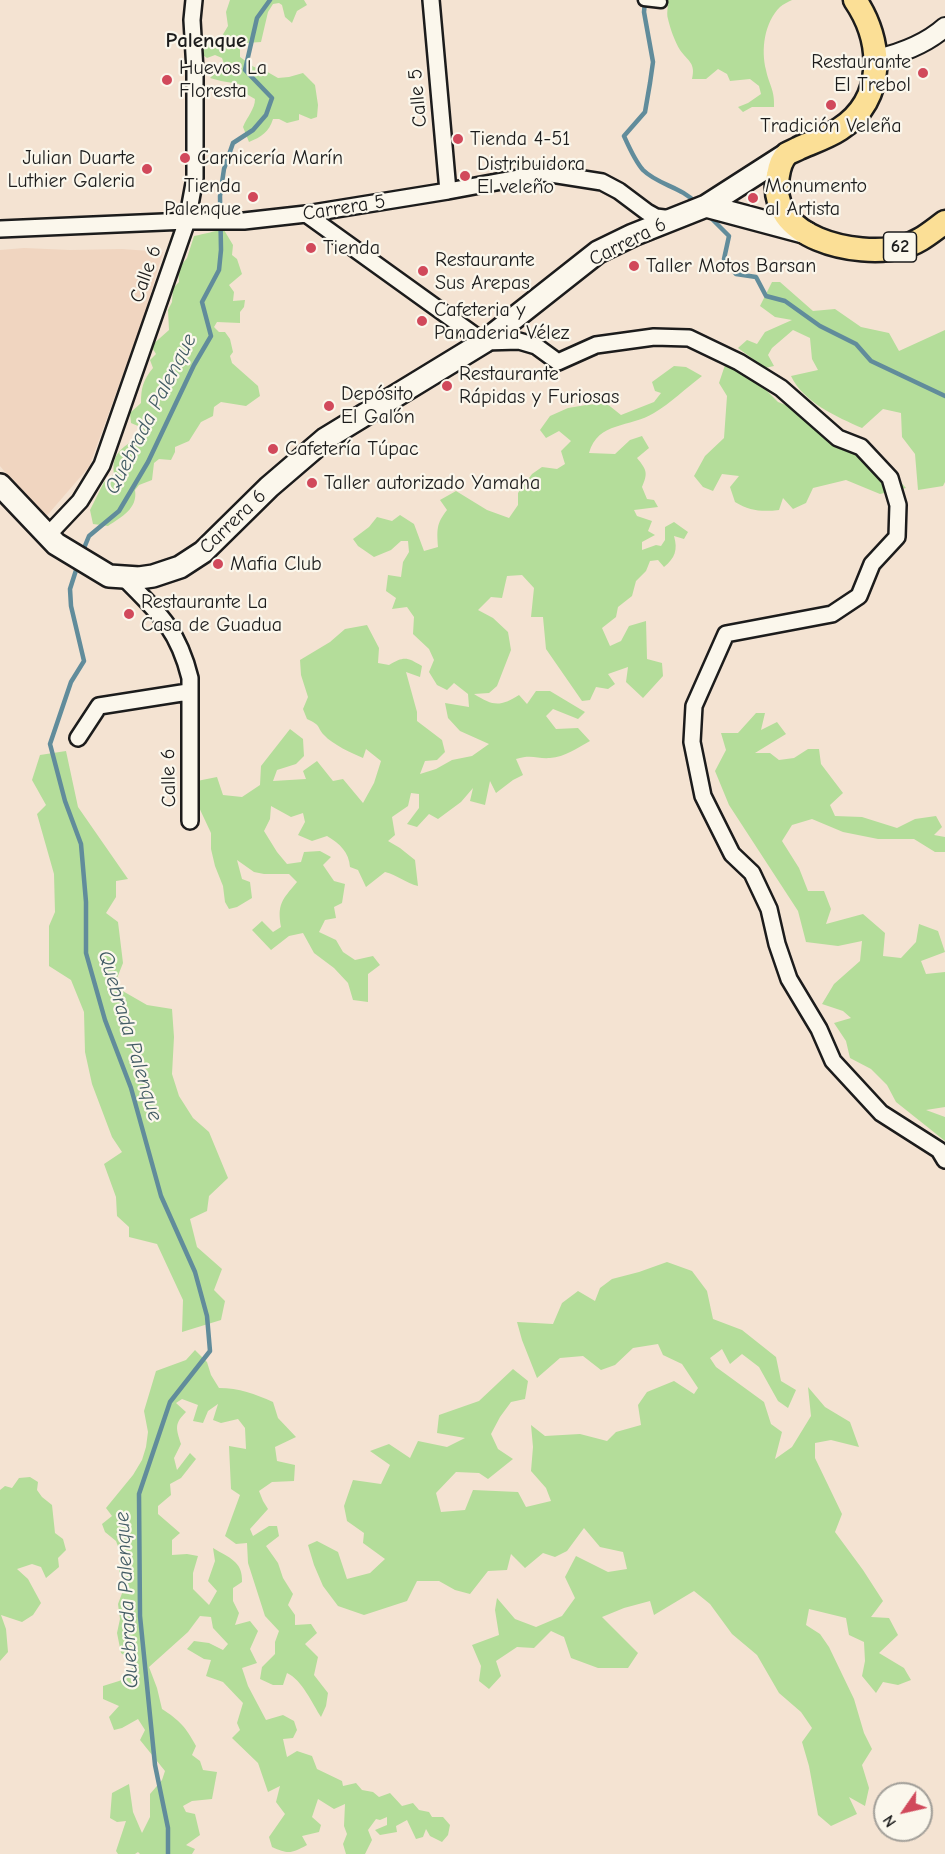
<!DOCTYPE html>
<html>
<head>
<meta charset="utf-8">
<style>
	body { margin:0 }
	#map { position:relative; width:945px; height:1854px; overflow:hidden; background:#f4e3d2; font-family:"Comic Neue",sans-serif }
	canvas { display:block }
	.north { position:absolute; left:873px; top:1782px; width:60px; height:60px; box-sizing:border-box; background:#fbf7ec; border:2px solid #a29f99; border-radius:50%; rotate:236deg; font-size:16px; font-weight:700; line-height:24px; text-align:center; color:#1c1c1c }
	.north::after { content:''; display:block; margin:auto; width:21px; height:27px; background:#d1495b; clip-path:polygon(50% 0,100% 100%,50% 72%,0 100%) }
</style>
</head>
<body>
<div id="map">
<canvas width="945" height="1854"></canvas>
<div class="north">N</div>
</div>
<script>
const g = document.querySelector('canvas').getContext('2d');
g.lineJoin = 'round';
function fill(path, color) { g.fillStyle = color; g.fill(path, 'evenodd'); }
function strokePath(path, color, width, dash) { g.strokeStyle = color; g.lineWidth = width; g.lineCap = dash ? 'butt' : 'round'; g.setLineDash(dash || []); g.stroke(path); }
function label(font, color, halo, rows, align = 'center') {
  g.font = font + ' "Comic Neue",sans-serif'; g.lineWidth = 4.5; g.setLineDash([]); g.textBaseline = 'middle'; g.strokeStyle = halo; g.fillStyle = color; for (const [text, x, y, turn = 0] of rows) {
    g.save(); g.translate(x, y); g.rotate((+turn || 0) * Math.PI / 180); g.textAlign = isNaN(turn) ? turn : align; if (halo) g.strokeText(text, 0, 0); g.fillText(text, 0, 0); g.restore();
  }
}
const built = new Path2D(`
	M24,248L70,250L122,249L163,252L143,320L89,467L44,519L0,466V250Z`);
const green = new Path2D(`
	M230,0H304L307,5L297,11L292,23L285,17L282,5L279,3L273,4L268,12L261,42L246,43L240,49V57L254,67L264,70L278,78L289,77L303,73L315,85L318,105L317,117L311,119L299,114V120L287,123L279,119H273C269,132 261,137 249,142L243,127C247,117 255,109 255,99L248,95L239,84L221,81L210,78L215,73L226,70L222,58L215,55L207,58L200,53C206,43 211,39 222,36L228,26L226,12Z
	M667,0H792C788,2 783,4 780,7C764,23 761,50 766,70C769,85 775,90 774,107H752L743,112L738,107L748,103L761,94L759,86L750,79L730,81L727,74L718,69L706,79H692C696,63 688,61 680,50C675,42 670,28 668,19C666,12 669,7 667,0Z
	M224,230L233,245L232,255L237,259L242,274L229,285L234,292L233,301L245,300L244,307L240,312V323L217,322L214,327L219,332H225L230,339L233,352L230,356L232,363L258,386L260,396L246,406L221,402L214,407L213,416L201,422L189,441L175,447V452L171,460L159,459L154,463L152,480L139,485L135,490C138,509 121,517 108,526L93,524L90,510L104,482L114,474C111,452 124,447 141,435L138,426L131,423L130,413L141,403C141,388 143,380 153,368L150,360L156,354L151,346L169,330L168,310L172,302L173,288L179,282L178,269L187,258L194,236C205,234 213,231 224,230Z
	M772,282H780L813,311L835,309L861,327L889,333L899,351L945,330V482L943,486L918,490L915,454L902,437L901,413L883,409L862,428C837,417 803,402 791,376L818,370L812,359L810,338L793,330L772,348L768,355L774,366L765,368L738,348L747,340L757,344L765,332L792,320L775,317L760,306Z
	M725,365H738L754,378L778,402L791,407L891,472L906,488L880,494L846,480L813,488L806,503L793,509L783,498L779,510C762,512 750,511 735,502L730,487L739,476L722,474L713,491L703,487L694,476L705,456L724,438L727,396L719,383Z
	M674,366L686,367L702,376C686,388 671,403 654,413C630,428 598,421 589,453L615,454L630,440L642,436L649,448L637,458C647,470 648,473 642,487L647,499L654,500L658,507L634,510L637,516L652,521L648,531L655,535L642,542V550L656,545L661,546L665,540V527L674,522L688,532L684,539L674,536C678,550 675,558 664,567L658,560L650,561L646,571L636,581L632,596L618,607L616,617L602,628L610,646L621,641L629,626L646,621L647,659L662,663L663,676L643,698L626,682L628,667L608,674L615,684L608,689L596,687L590,700L582,701L546,649L543,617H531L534,588L522,575L507,576L502,598L491,597L478,610L493,618L508,632L511,650L497,686L489,693L474,694C493,706 500,707 519,695L527,704L536,691H550L585,712L578,719L553,709L546,716L556,729L578,728L590,741C577,748 565,757 550,758C537,759 532,754 516,759L523,775L513,780L496,793L490,781L485,805L470,801L473,788L461,802L438,819L429,814L417,827L407,824L419,808V794L411,793L408,806L392,817L395,835L388,841L400,848L415,860L418,886C406,883 397,875 385,872L366,887L358,870L350,867C349,852 340,844 327,836L312,841L298,835L305,822L303,813L291,817L271,806L270,819L264,831L277,852L287,864L301,862L304,852L320,851L331,857L323,865L334,881L345,884L342,903L334,907L336,918L325,920L319,932L336,940L343,952L355,960L373,956L380,965L368,974V1002L353,1000L348,983L334,968L314,953L303,933L289,936L271,950L252,930L262,921L273,932L281,927C277,904 282,900 297,882L289,874H264L254,872L237,860L242,879L250,882L252,898L237,907L229,909L225,902L223,886L215,866L211,849V833L196,801L197,781L217,777L223,795L242,797L260,785L261,766L290,729L303,739L304,756L296,764L277,770L273,781L306,779L303,771L317,761L333,781L343,779L363,803L374,783L381,761L366,749L363,758C352,753 333,745 324,735C316,726 322,726 307,719L303,709L308,697L301,675L300,660L330,642L345,629L367,625L379,648L378,663L389,665C404,656 407,657 422,666L420,677L406,672L417,712V721L442,740L445,752L437,760L425,761L420,774L436,769L452,760L472,756L489,744L460,731L448,718L445,703L469,707L468,694L454,683L447,690L437,685L429,672L434,660L429,649L413,634L414,617L407,607L392,609L396,598L386,591L388,575L401,577L403,562L409,552L408,541H401L391,550L374,557L358,546L353,539L369,527L377,517L392,521L400,515L414,524L424,551L438,547C437,530 436,524 447,510L440,500L456,491L487,510L509,518L518,505V493L532,474L542,467L557,469L565,464L561,451L571,441L559,431L546,438L540,430L550,416L568,408L586,405L606,403L621,415L654,402L661,393L655,391L652,382Z
	M756,713H765L761,730L777,722L786,734L755,753H770L779,760L794,758L808,749H819L821,764L843,793L830,805L835,816L862,817L897,828L915,819L936,816L942,827L934,835L945,837V852H935L914,839H878L843,832L812,819L792,825L782,841L799,868L808,891H824L831,909L826,924L863,914L885,933L883,956L901,958L916,942L919,924L938,931L945,952L921,961L926,974L945,972V1107L926,1110L945,1117V1141L896,1102L887,1085L871,1069L850,1058L846,1041L834,1023L851,1018L843,1011L822,1004L834,984L860,961L862,941L838,946L806,942L798,911L729,805L715,771L726,750L721,733H738Z
	M66,751L78,807L128,879L116,881V897L106,913L118,922L123,963L114,986L147,1005L172,1009L174,1037L172,1074L179,1096L193,1118L209,1132L228,1178L209,1196L207,1211L190,1219L197,1247L222,1269L214,1290L225,1301L221,1320L182,1332L183,1300L157,1244L129,1237V1227L117,1216L116,1197L104,1164L122,1152L112,1137L92,1084L85,1052L84,1012L71,980L49,966V926L55,912L54,874L37,814L46,805L32,780L40,755Z
	M667,1262L692,1271L707,1291L713,1319L742,1330L776,1357L781,1381L796,1390L788,1408L778,1401L759,1367L742,1354L730,1364L722,1349L710,1358L716,1367L764,1402L771,1424L782,1432L775,1459L792,1447L811,1416L808,1387L825,1407L850,1422L859,1447L831,1440L815,1443V1458L842,1514L835,1532L863,1570L883,1601L871,1617L889,1618L898,1635L879,1653L904,1668L911,1680L898,1685L883,1682L876,1693L862,1676L865,1661L864,1642L849,1635L846,1618L809,1609L806,1625L820,1634L829,1647L854,1699L864,1733L872,1749L862,1765L869,1788L865,1806L849,1797L857,1814L831,1826L818,1815L809,1766L802,1742L812,1728L801,1712L779,1693L757,1655L732,1634L710,1604L694,1591L654,1615L650,1601L624,1608L602,1617L638,1653L628,1668H598L571,1658L564,1637L551,1631L534,1648L517,1647L496,1661L501,1676L489,1689L479,1681L481,1666L472,1645L499,1635L495,1610L497,1598L515,1619L536,1627L562,1616L575,1598L565,1577L576,1556L608,1572L627,1569L623,1552L600,1547L584,1528L567,1551L555,1557L543,1553L525,1568L511,1554L507,1570L488,1571L470,1594L455,1590L439,1581H417L407,1601L364,1615L338,1606L323,1586L314,1565L308,1545L317,1541L338,1552L347,1579L370,1573L385,1559L363,1543L364,1533L347,1521L344,1506L353,1480L381,1484L390,1465L370,1451L389,1444L410,1458L418,1441L447,1447L465,1438L437,1433L439,1415L479,1401L513,1369L528,1381L525,1399L511,1402L500,1417L491,1434L498,1449L513,1459L488,1479L479,1473L456,1472L436,1493L441,1512L465,1510L473,1490L518,1492L526,1507L551,1501L546,1488L531,1471L533,1447L531,1425L545,1436L580,1434L607,1441L616,1432L641,1425L638,1405L647,1392L674,1381L694,1394L698,1388L682,1364L663,1355L658,1344L633,1348L615,1365L601,1370L583,1356L560,1358L537,1378L522,1340L517,1322L553,1324L562,1303L578,1291L595,1301L600,1288L612,1279L639,1272Z
	M195,1350L207,1362L211,1375L219,1388C239,1388 255,1394 273,1402L278,1418L296,1437L275,1447L277,1461L295,1465L294,1481L272,1482L259,1491L263,1501L268,1509L250,1529L253,1536L269,1526H277L279,1536L266,1546L278,1563L283,1578L293,1594L288,1605L295,1615V1625L311,1624L317,1633L305,1644L318,1657L314,1675L328,1693L326,1706L321,1717C312,1703 302,1680 287,1673L283,1685H273L260,1679L262,1667L275,1654V1642L279,1631L265,1616L248,1563L247,1543L236,1544L225,1536L240,1495L231,1489L229,1446L246,1449L245,1428L238,1419L221,1423L213,1420L218,1404L208,1411L203,1423L193,1421L198,1405L182,1399L176,1403L186,1412C174,1424 176,1428 181,1444L174,1458L177,1470L190,1453L196,1459L181,1478L170,1484L171,1495L158,1506V1514L180,1533L172,1540V1555L187,1554L198,1556L193,1573V1589L209,1605L217,1591L208,1581L215,1561L213,1548C229,1558 243,1561 242,1582L233,1588V1601L239,1613L235,1625L250,1621L258,1631L250,1649L257,1663L242,1668L248,1686L266,1720L283,1715L294,1721L297,1730L293,1738L283,1739L287,1757L297,1751L312,1756L317,1769L342,1781L343,1786L356,1783L362,1790L373,1792L379,1797L390,1793L402,1806L413,1803L419,1810L429,1812L432,1817H443L450,1825L448,1835L442,1842L430,1836L426,1829L423,1837L416,1839L407,1820L396,1826L397,1832L380,1835L375,1830L387,1825V1817L380,1820L376,1819L368,1830L372,1840L365,1854H346L343,1844L347,1834L344,1826L345,1804L334,1809L318,1799L312,1817L321,1825L319,1832L302,1836L307,1845C291,1854 288,1854 272,1847L269,1837L285,1814L276,1802L280,1786L268,1792L258,1763L232,1738L240,1730L237,1723L243,1703L223,1682L206,1676L211,1660L204,1659L187,1649L194,1641L209,1643L223,1650L228,1644L213,1628L211,1617L200,1616L188,1632L149,1667L157,1688L162,1709C179,1720 186,1727 196,1746L192,1755L200,1761L203,1770L217,1772L212,1799L192,1801L183,1806L186,1812L195,1814L200,1835L186,1845L195,1849L192,1854H140L138,1852L135,1854H118L116,1851L126,1821L117,1822L110,1818L112,1793L129,1784L133,1812L142,1833L150,1817V1794L162,1780L165,1771L140,1740L145,1730L138,1719L122,1728L114,1730L109,1717L119,1706L103,1699V1686L119,1681L132,1675L131,1660L121,1653L117,1633L120,1619L118,1604L124,1588L119,1572L121,1554L116,1541L105,1532L102,1524L112,1516L106,1508L133,1475L142,1460L146,1447L148,1432L144,1411L156,1371L186,1360Z
	M30,1477L38,1482L37,1490L42,1497L52,1505L55,1533L63,1539L66,1550L58,1558L59,1567L46,1578L41,1567L32,1564L17,1569L28,1579L41,1603L33,1615L22,1622L1,1615L6,1629L8,1652L0,1661V1490L5,1486L12,1488L19,1478Z`);
const stream = new Path2D(`
	M645,1L644,12L653,62L650,83L645,112L624,136C629,147 635,161 643,170C658,185 682,187 696,203
	M706,213L729,236L724,259L736,274L756,277L766,296L785,301L820,326L856,344L871,361L945,396
	M82,553L89,536L119,511L148,462L194,365L211,336L202,302L219,270L221,250L220,196L224,169L233,143L253,130L266,115L272,98L245,70L257,18L270,0
	M78,564L70,589L71,606L84,661L71,682L50,744L65,801L81,844L86,902V953L105,1020L131,1088L161,1196L195,1272L207,1316L210,1351L170,1402L139,1494L140,1616L155,1765L168,1828V1854`);
const pedestrian = new Path2D(`
	M644,0L661,2`);
const minor = new Path2D(`
	M431,0L448,191
	M306,214L484,342L519,341L536,346L558,362L596,345L654,337L689,338L739,362L781,388L838,438L861,447L890,478L898,505L897,537L872,564L859,596L832,614L726,634L694,706L692,742L703,796L732,854L752,873L769,909L777,944L789,979L819,1029L833,1061L881,1113L939,1150L945,1160
	M0,229L187,221H244L306,214L448,191L545,173L602,182L619,191L647,212L656,217L672,219
	M47,536L80,501L102,465L187,221L195,178V71L192,20L194,0
	M124,578C158,612 178,629 190,678V821
	M78,738L99,706L188,692`);
const tertiary = new Path2D(`
	M877,59C902,53 926,44 945,27`);
const secondary = new Path2D(`
	M706,206L807,233
	M0,485L56,544L109,576L139,578L153,576L180,567L203,552L269,487L325,439L484,342L598,252L633,235L706,206L787,154`);
const primary = new Path2D(`
	M855,0C883,41 886,99 840,129C828,137 813,142 799,148C796,150 790,152 787,154C782,159 779,169 778,175C765,239 857,258 902,247C919,243 931,232 945,222`);
const markers = [
	[923,73,6,"#d1495b"],
	[167,80,6,"#d1495b"],
	[831,105,6,"#d1495b"],
	[458,139,6,"#d1495b"],
	[185,158,6,"#d1495b"],
	[147,169,6,"#d1495b"],
	[465,176,6,"#d1495b"],
	[253,197,6,"#d1495b"],
	[753,198,6,"#d1495b"],
	[311,248,6,"#d1495b"],
	[634,266,6,"#d1495b"],
	[423,271,6,"#d1495b"],
	[422,321,6,"#d1495b"],
	[447,386,6,"#d1495b"],
	[329,406,6,"#d1495b"],
	[273,449,6,"#d1495b"],
	[312,483,6,"#d1495b"],
	[218,564,6,"#d1495b"],
	[129,614,6,"#d1495b"]
];
const shields = [
	[900,247,33]
];
const shieldNames = [
	["62",900,247]
];
const poiNames = [
	["Restaurante",911,62,"right"],
	["El Trebol",911,85,"right"],
	["Huevos La",179,68],
	["Floresta",179,91],
	["Tradición Veleña",831,126,"center"],
	["Tienda 4-51",470,139],
	["Julian Duarte",135,158,"right"],
	["Luthier Galeria",135,181,"right"],
	["Carnicería Marín",197,158],
	["Distribuidora",477,164],
	["El veleño",477,187],
	["Tienda",241,186,"right"],
	["Palenque",241,209,"right"],
	["Monumento",765,186],
	["al Artista",765,209],
	["Tienda",323,248],
	["Restaurante",435,260],
	["Sus Arepas",435,283],
	["Taller Motos Barsan",646,266],
	["Cafeteria y",434,310],
	["Panaderia Vélez",434,333],
	["Restaurante",459,374],
	["Rápidas y Furiosas",459,397],
	["Depósito",341,394],
	["El Galón",341,417],
	["Cafetería Túpac",285,449],
	["Taller autorizado Yamaha",324,483],
	["Mafia Club",230,564],
	["Restaurante La",141,602],
	["Casa de Guadua",141,625]
];
const streetNames = [
	["Calle 5",418,98,-95],
	["Carrera 5",344,208,-9],
	["Carrera 6",628,242,-27],
	["Calle 6",146,274,-71],
	["Carrera 6",233,522,-44],
	["Calle 6",169,778,-91]
];
const neighbourhoodNames = [
	["Palenque",206,41]
];
const waterNames = [
	["Quebrada Palenque",151,414,-63],
	["Quebrada Palenque",130,1036,73],
	["Quebrada Palenque",127,1600,-93]
];
fill(built, '#f0d5c0');
fill(green, '#b4dd9a');
strokePath(stream, '#618c9b', 4.5);
strokePath(pedestrian, '#1c1c1c', 15);
strokePath(minor, '#1c1c1c', 20);
strokePath(tertiary, '#1c1c1c', 22);
strokePath(secondary, '#1c1c1c', 26);
strokePath(primary, '#1c1c1c', 27);
strokePath(pedestrian, '#fbf7ec', 10);
strokePath(minor, '#fbf7ec', 15);
strokePath(tertiary, '#fbf7ec', 18);
strokePath(secondary, '#fbf7ec', 21);
strokePath(primary, '#fbdf96', 22);
for (const [x, y, r, color] of markers) { const dot = new Path2D(); dot.arc(x, y, r, 0, 2 * Math.PI); g.fillStyle = color; g.fill(dot); strokePath(dot, '#fbf7ec', 2); }
for (const [x, y, w] of shields) { const box = new Path2D(); box.roundRect(x - w / 2, y - 15, w, 30, 4.5); g.fillStyle = '#fbf7ec'; g.fill(box); strokePath(box, '#1c1c1c', 1.5); }
label('bold 18px', '#1c1c1c', null, shieldNames);
label('20px', '#1c1c1c', '#fbf7ec', poiNames, 'left');
label('20px', '#1c1c1c', '#fbf7ec', streetNames);
label('bold 21px', '#1c1c1c', '#fbf7ec', neighbourhoodNames);
label('italic 21px', '#445d66', '#fbf7ec', waterNames);
</script>
</body>
</html>
